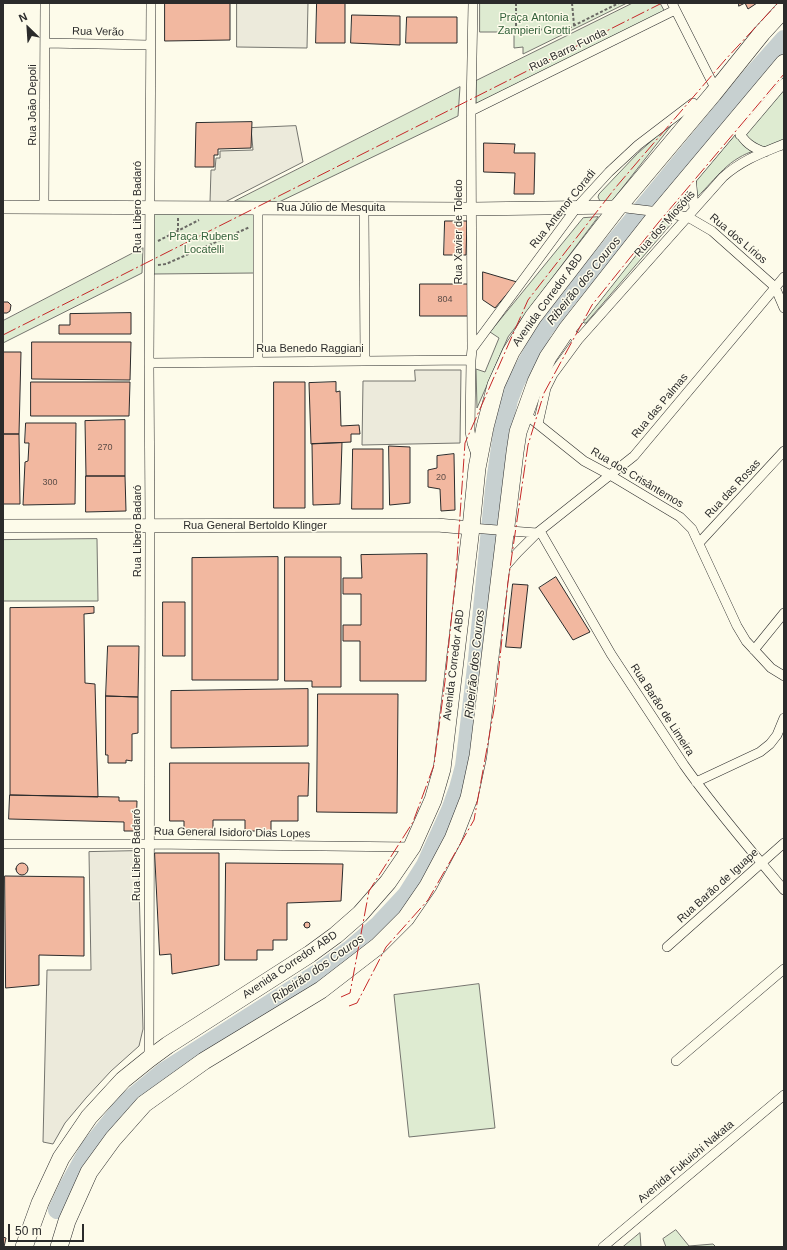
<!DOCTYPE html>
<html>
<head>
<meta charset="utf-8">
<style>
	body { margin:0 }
	#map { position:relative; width:787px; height:1250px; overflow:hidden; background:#fdfbea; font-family:Arial,sans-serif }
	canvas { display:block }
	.frame { position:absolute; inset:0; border:4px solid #2b2b2b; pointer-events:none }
	.north { position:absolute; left:8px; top:8px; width:40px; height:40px; -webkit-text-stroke:3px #fdfbea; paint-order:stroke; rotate:335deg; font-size:11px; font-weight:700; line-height:16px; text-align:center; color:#2b2b2b }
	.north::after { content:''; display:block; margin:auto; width:14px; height:18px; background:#2b2b2b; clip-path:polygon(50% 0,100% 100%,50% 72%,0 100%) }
	.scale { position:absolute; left:8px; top:1224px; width:76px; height:18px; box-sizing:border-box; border:2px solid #2b2b2b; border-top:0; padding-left:5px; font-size:12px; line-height:14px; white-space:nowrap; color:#2b2b2b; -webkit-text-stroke:3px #fdfbea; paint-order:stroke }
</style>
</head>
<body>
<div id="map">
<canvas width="787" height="1250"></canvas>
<div class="frame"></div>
<div class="north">N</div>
<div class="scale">50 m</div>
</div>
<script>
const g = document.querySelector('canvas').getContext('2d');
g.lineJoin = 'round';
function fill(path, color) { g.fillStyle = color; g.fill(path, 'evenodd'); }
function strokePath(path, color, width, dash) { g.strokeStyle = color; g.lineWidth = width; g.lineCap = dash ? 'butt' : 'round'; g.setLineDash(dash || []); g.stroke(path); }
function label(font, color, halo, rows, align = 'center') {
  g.font = font + ' Arial,sans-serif'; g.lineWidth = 3; g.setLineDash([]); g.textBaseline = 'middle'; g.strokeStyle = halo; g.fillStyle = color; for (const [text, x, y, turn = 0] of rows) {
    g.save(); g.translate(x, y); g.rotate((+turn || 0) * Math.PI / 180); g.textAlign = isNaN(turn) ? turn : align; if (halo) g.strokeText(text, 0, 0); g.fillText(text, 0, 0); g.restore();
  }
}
const green = new Path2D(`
	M480,3H627L523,54V47L514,48V32H480Z
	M633,3H660L665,12L476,108V81Z
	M460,87L458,116L279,202L235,201Z
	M784,88V141L765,149L755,146L743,134Z
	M678,117L612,201L601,203L598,197L599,194L637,154Z
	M738,132L757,150C728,158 717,178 697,197L696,181Z
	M154,212H254V273L154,274Z
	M598,217L508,337L477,408L476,369L485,372L499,338L490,332L583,218Z
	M658,220L672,223L586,323H584L581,320Z
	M143,248L142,273L3,343V321Z
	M97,539L98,601H3V540Z
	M479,984L495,1128L409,1137L394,995Z
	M676,1230L689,1246L713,1244L716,1247H666L663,1239Z
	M640,1233L641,1247H623Z`);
const parking = new Path2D(`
	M237,3H308L307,48L237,47Z
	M296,126L303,162L225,202H210L211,170H215L216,158H220V151L253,150L251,128Z
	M415,370H461L460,443L362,445L363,381H415Z
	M138,851L143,1029L139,1046L111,1071L86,1098L65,1123L53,1144L43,1142L47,970H91L89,852Z`);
const river = new Path2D(`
	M57,1210L68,1186L89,1148L125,1103L164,1071L317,973L350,949L379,924L406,895L425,865L450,810L458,788L464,766L477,659L494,489L502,433L509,400L516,382L544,330L565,302L751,76L784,39`);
const building = new Path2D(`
	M165,3H230V40L165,41Z
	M317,3H345V43H316Z
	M739,3H757L748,9L745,3L739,6Z
	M352,15L400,16V45L351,43Z
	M407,17H457V43H406Z
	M252,122L251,148L218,149V155H214V167H195L196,123Z
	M484,143L515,144L514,153H535L534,194H514L515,173L484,172Z
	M445,221H467L466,255H444Z
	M483,272L517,282L495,308L483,300Z
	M420,284H471V316H420Z
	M3,302H8L11,305L10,311L7,313H3Z
	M131,313V334H59V325H70V314Z
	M32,342H131L130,380L32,379Z
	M3,352H21L19,434H3Z
	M31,382H130L129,416H31Z
	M274,382H305V508H274Z
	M336,382V392L340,391L341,426L359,425L360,434H351V442L311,444L309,383Z
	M125,420V476H86L85,421Z
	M26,423H76L75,504L23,505L25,462L28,461L29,443H25Z
	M3,434H19L20,504H3Z
	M342,443L340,504L313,505L312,444Z
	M389,446L410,447V503L390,505Z
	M353,449H383V509H352Z
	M454,454L455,510L441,511L440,489L428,487V470L437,468V456Z
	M86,476H125L126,511L86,512Z
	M427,554L426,681H360V641H343V625H361V594H343V578H362L361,555Z
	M278,557V680H192V558Z
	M285,557H341V687H312V681H285Z
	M556,577L590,632L573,640L539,588Z
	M513,584L528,585L521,648L506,647Z
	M163,602H185V656H163Z
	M94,607V613L84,614L85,683L95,684L98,797L10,795V608Z
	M108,646H139L138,697L106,696Z
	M308,689V746L171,748V691Z
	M318,694H398L397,813L317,812Z
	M106,696L138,697V733L132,734V761L126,760V763H108V755H106Z
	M170,763H309L308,796H298V821H271V831H245V820H213V832H184V821H170Z
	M10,795L119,797V801H137L136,831H124V822L9,819Z
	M155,853H219V965L172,974L171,954L160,955Z
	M16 869a6 6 0 1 1 12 0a6 6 0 1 1-12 0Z
	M226,863L343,864L341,901L287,903V940H273V950H257V960H225Z
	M5,876L84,877V956L39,955V985L6,988Z
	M304 925a3 3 0 1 1 6 0a3 3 0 1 1-6 0Z
	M3,1237L6,1238L4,1247H3Z`);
const path = new Path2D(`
	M516,3V30L567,29L619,3
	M572,3L574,25
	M178,218V230
	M158,241L199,220
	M158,265L166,264L250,227`);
const street = new Path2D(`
	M473,3L471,111L472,349L471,360L470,431L472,443L477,457
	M672,3L716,90
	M45,43L150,45
	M471,111L675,10
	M738,130C744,142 752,148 765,152
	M740,135L784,83
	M691,175L694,209
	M44,207L45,3
	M618,207L659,212L688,217L712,231L775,287L784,308
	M364,209L365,361
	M567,329L578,340L723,177C742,160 762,153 784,144
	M472,349L577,207L609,172L638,145L693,103
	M258,362V208
	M149,363L471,360
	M524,413L584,461L610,475L680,517L692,529L705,557L737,626L746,641L771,668L784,676
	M538,424L546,388L553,374L578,340
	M471,528L537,533
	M540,531L611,654L684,765C715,809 750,849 784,890
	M699,543L784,451
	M503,569L518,552L537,533L634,456L784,277
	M754,650L784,613
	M696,782L760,752L770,744L777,735L784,718
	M3,844H149L412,847
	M667,947L784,843
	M149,1059L150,526L149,363L151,3
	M676,1061L784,969
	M603,1247L784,1095`);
const secondary = new Path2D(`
	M3,207L471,209L618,207
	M3,526L437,525L471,528`);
const highway = new Path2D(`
	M24,1247L40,1203L61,1158L89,1117L123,1080L149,1059L168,1045L310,954L336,935L360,914L388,882L412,847L433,800L442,769L471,528L477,468L485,427L496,385L511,352L533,317L618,207L713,94L762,33L784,9
	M59,1247L67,1221L89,1172L113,1139L144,1104L204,1061L321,990L378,946L406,918L428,886L453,839L469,798L478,756L515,452L518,432L536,382L548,357L567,329L659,212L784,63`);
const power = new Path2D(`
	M3,335L662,3
	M341,997L350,993L369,891L413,822L434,765L445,681L456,574L465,443L528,300L616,187L725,60L778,3
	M349,1006L357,1003L386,947L428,900L474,820L495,704L508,582L528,445L544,393L592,305L658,223L784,74`);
const numberNames = [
	["804",445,300],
	["270",105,448],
	["20",441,478],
	["300",50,483]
];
const parkNames = [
	["Praça Antonia",534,18],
	["Zampieri Grotti",534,31],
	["Praça Rubens",204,237],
	["Locatelli",204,250]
];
const streetNames = [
	["Rua Verão",98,32,1],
	["Rua Barra Funda",568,50,-26],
	["Rua João Depoli",33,105,-90],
	["Rua Libero Badaró",138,207,-90],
	["Rua Júlio de Mesquita",331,208],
	["Rua Antenor Coradi",563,209,-51],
	["Rua dos Miosótis",665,224,-48],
	["Rua Xavier de Toledo",459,232,-90],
	["Rua dos Lírios",738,239,40],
	["Avenida Corredor ABD",548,300,-54],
	["Rua Benedo Raggiani",310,349],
	["Rua das Palmas",660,406,-50],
	["Rua dos Crisântemos",637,478,31],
	["Rua das Rosas",733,489,-47],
	["Rua General Bertoldo Klinger",255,526],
	["Rua Libero Badaró",138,531,-90],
	["Avenida Corredor ABD",454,665,-83],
	["Rua Barão de Limeira",662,710,57],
	["Rua General Isidoro Dias Lopes",232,833,1],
	["Rua Libero Badaró",137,855,-90],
	["Rua Barão de Iguape",718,886,-42],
	["Avenida Corredor ABD",290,965,-34],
	["Avenida Fukuichi Nakata",686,1162,-40]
];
const waterNames = [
	["Ribeirão dos Couros",584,281,-51],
	["Ribeirão dos Couros",475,664,-84],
	["Ribeirão dos Couros",318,969,-35]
];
fill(green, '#deebd1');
strokePath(green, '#74746e', 1);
fill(parking, '#eceadb');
strokePath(parking, '#74746e', 1);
strokePath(river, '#c7d0d0', 18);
fill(building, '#f2b8a0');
strokePath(building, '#2b2b2b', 1);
strokePath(street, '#2b2b2b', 10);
strokePath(secondary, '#2b2b2b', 14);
strokePath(highway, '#2b2b2b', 18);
strokePath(path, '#6a6964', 2, [3, 2]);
strokePath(street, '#fdfbea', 9);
strokePath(secondary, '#fdfbea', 13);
strokePath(highway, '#fdfbea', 17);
strokePath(power, '#c62828', 1, [14, 3, 2, 3]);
label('9px', '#5d4e48', null, numberNames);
label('11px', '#34623c', '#fdfbea', parkNames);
label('11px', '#2b2b2b', '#fdfbea', streetNames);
label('italic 12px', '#2b2b2b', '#fdfbea', waterNames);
</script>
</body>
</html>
